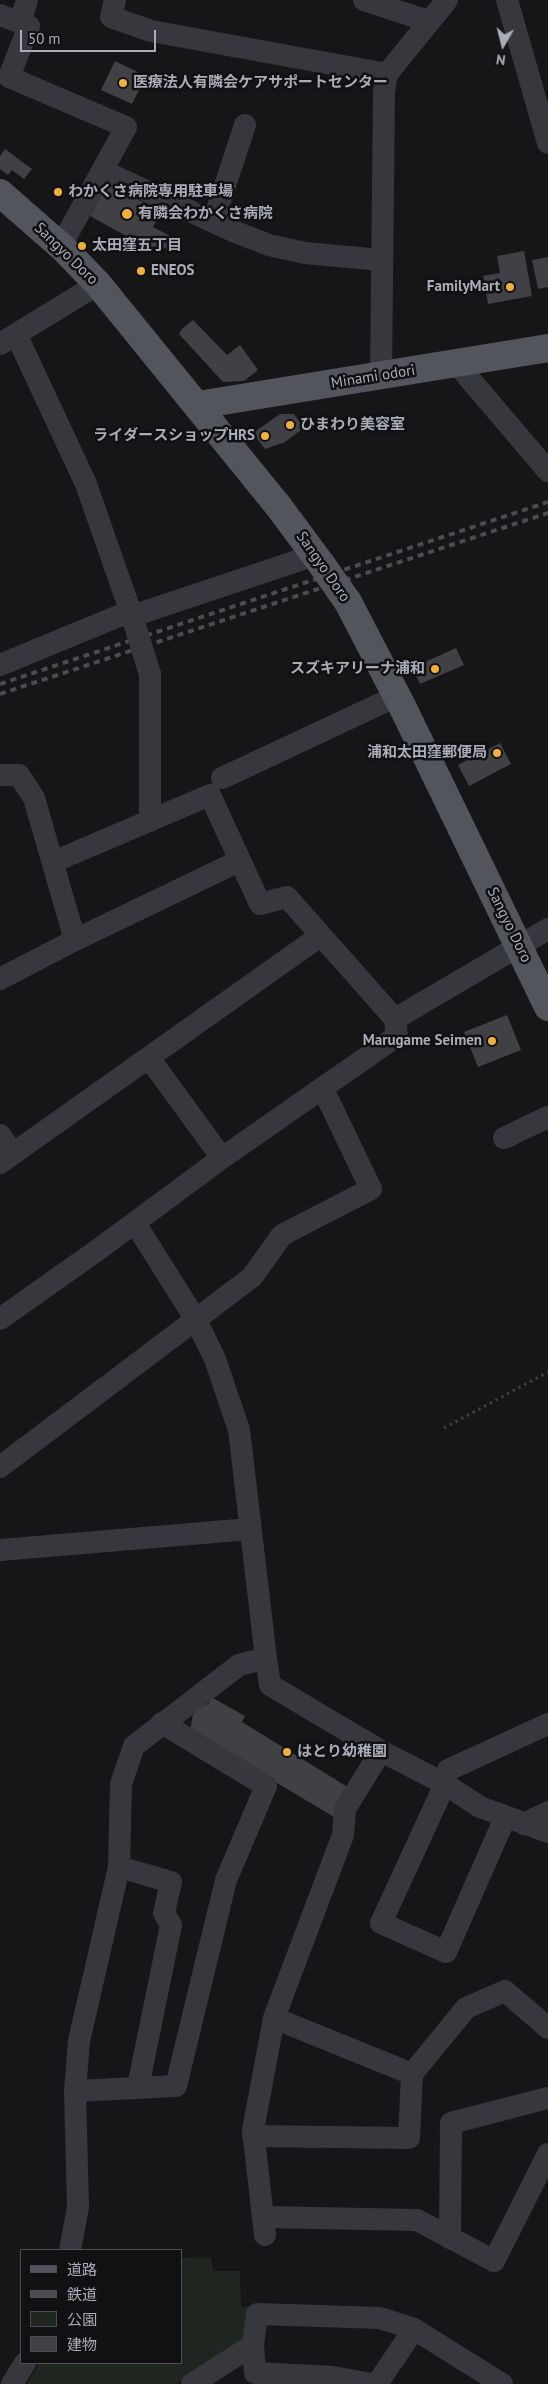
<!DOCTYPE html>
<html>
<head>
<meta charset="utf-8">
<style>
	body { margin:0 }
	#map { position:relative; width:548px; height:2384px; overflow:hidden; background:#161618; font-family:"PT Sans","Noto Sans JP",sans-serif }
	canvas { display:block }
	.legend { position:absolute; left:20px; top:2249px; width:162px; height:115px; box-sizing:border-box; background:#111113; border:1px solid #4d4f55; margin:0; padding:6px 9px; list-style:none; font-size:15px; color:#a8adb8 }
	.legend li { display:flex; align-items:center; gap:10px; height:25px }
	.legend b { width:25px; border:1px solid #4d4f55 }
	.north { position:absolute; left:478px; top:20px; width:50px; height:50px; -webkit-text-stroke:4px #111113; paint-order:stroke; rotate:188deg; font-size:14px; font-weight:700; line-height:20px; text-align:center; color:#a8adb8 }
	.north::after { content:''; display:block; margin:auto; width:18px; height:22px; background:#a8adb8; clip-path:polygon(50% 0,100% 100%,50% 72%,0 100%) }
	.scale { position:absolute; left:20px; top:30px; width:136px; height:22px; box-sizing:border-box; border:2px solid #a8adb8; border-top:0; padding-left:6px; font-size:15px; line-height:18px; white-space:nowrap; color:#a8adb8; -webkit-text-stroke:4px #111113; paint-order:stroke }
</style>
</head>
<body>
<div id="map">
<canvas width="548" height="2384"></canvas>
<ul class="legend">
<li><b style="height:6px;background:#53555c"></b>道路</li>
<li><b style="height:6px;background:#4a4c52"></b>鉄道</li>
<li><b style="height:14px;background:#1e261f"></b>公園</li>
<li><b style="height:14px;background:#404145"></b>建物</li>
</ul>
<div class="north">N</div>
<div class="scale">50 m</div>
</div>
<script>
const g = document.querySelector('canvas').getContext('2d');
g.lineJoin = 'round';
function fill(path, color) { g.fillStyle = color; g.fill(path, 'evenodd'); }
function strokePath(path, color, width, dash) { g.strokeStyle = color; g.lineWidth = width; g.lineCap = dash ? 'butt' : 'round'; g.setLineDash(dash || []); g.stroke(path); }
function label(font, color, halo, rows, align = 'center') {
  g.font = font + ' "PT Sans","Noto Sans JP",sans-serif'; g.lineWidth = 5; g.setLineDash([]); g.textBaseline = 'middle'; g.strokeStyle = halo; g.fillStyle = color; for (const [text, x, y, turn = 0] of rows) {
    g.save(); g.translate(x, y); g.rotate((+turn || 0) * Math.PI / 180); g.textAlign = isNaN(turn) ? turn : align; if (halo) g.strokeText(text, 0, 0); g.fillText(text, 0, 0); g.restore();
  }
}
const green = new Path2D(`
	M211,2257L213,2271H240L241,2306L254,2307L250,2336L176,2384H27L39,2363H181V2258Z`);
const building = new Path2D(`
	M115,61L146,76L132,104L101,90Z
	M5,149L32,169L24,179L12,170L8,175L0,169V156Z
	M107,183L161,212L153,227L178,240L172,252L163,247L159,254L90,216Z
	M524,251L532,296L488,304L483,276L500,273L497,256Z
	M548,257V287L538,289L532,260Z
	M193,320L227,355L240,345L258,370L244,381L223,382L179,334L182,329Z
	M280,414H294L304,428L285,442L265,449L253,433Z
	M456,648L464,665L420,684L412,668Z
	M500,743L511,764L469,786L458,765Z
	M507,1015L521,1050L478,1067L464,1032Z
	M211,1697L245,1716L242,1722L346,1786L334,1817L190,1731L194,1708L204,1702L208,1705Z`);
const path = new Path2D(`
	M444,1428L548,1372`);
const minor = new Path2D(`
	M115,0L111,17L151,31L387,74
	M364,0L428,21
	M507,0L548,143
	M0,15L29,26L9,77L126,127L61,246
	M20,23L27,0
	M103,171L233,231L269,245L305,253L381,260
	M213,222L245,125
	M16,334L86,484L132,616
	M0,344L98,284
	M457,364L548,471
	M381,376L384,91L387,74L447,0
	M0,665L121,615L132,616L315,555
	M0,775H19L34,798L75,940
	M222,778L397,696
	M150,821V674
	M53,862L210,795L260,904L287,897L395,1019
	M0,979L75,940L239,861
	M149,1058L222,1158
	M0,1135L13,1154
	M504,1138L548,1117
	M0,1163L320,936
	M135,1223L196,1320L215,1359L239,1430L266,1658
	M0,1319L99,1249L222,1158L397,1036L395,1019L548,929
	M0,1467L252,1277L282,1235L371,1189L323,1089
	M0,1550L250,1529
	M505,1818L446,1952L381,1923L445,1784L448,1770L548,1724
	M524,1824L548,1812
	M119,1867L171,1882L164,1913L171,1925L138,2087
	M274,2018L412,2074
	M75,2091L176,2086L226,1880L266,1786L162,1723
	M253,2136L409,2138L412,2074L466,2008L505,1991L548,2028
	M263,2217L417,2220L494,2261L548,2154
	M265,2235L253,2130L274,2018L343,1835L345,1809L381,1751
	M450,2238L451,2123L548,2098
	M70,2250L78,2207L75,2091L79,2041L119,1867L121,1784L134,1746L239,1665L266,1658L270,1685L381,1751L445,1784L480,1807L548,1832
	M253,2345L255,2373L333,2377L371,2384
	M12,2384L25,2363
	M192,2384L253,2345L257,2314L380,2318L414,2329L502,2384
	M377,2384L414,2329`);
const major = new Path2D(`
	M0,193L63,248L98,284L279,507L322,565
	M198,405L548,348
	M348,602L404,710L548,1007`);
const rail = new Path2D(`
	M0,684L548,502
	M0,694L548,513`);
const minorBridge = new Path2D(`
	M132,616L150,674`);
const majorBridge = new Path2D(`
	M322,565L348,602`);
const markers = [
	[123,83,5,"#f2b134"],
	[58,192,5,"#f2b134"],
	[127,214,6,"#f2b134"],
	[82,246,5,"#f2b134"],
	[141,271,5,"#f2b134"],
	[510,287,5,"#f2b134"],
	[290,425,5,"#f2b134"],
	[265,436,5,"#f2b134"],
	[435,669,5,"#f2b134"],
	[497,753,5,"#f2b134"],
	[492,1041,5,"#f2b134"],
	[287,1752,5,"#f2b134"]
];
const poiNames = [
	["医療法人有隣会ケアサポートセンター",133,83],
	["わかくさ病院専用駐車場",68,192],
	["有隣会わかくさ病院",138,214],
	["太田窪五丁目",92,246],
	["ENEOS",151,271],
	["FamilyMart",500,287,"right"],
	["ひまわり美容室",300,425],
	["ライダースショップHRS",255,436,"right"],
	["スズキアリーナ浦和",425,669,"right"],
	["浦和太田窪郵便局",487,753,"right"],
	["Marugame Seimen",482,1041,"right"],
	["はとり幼稚園",297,1752]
];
const streetNames = [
	["Sangyo Doro",66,254,44],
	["Minami odori",373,377,-9],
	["Sangyo Doro",323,567,55],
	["Sangyo Doro",509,925,64]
];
fill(green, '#1e261f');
fill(building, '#404145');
strokePath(path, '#3d3f44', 3, [2.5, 4]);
strokePath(minor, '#37383d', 22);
strokePath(major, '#53555c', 28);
strokePath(rail, '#4a4c52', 4, [6, 5]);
strokePath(minorBridge, '#37383d', 22);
strokePath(majorBridge, '#53555c', 28);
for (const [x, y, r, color] of markers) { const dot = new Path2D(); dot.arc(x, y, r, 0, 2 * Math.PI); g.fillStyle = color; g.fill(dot); strokePath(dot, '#111113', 2); }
label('bold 15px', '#a8adb8', '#111113', poiNames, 'left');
label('15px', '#a8adb8', '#111113', streetNames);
</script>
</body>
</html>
